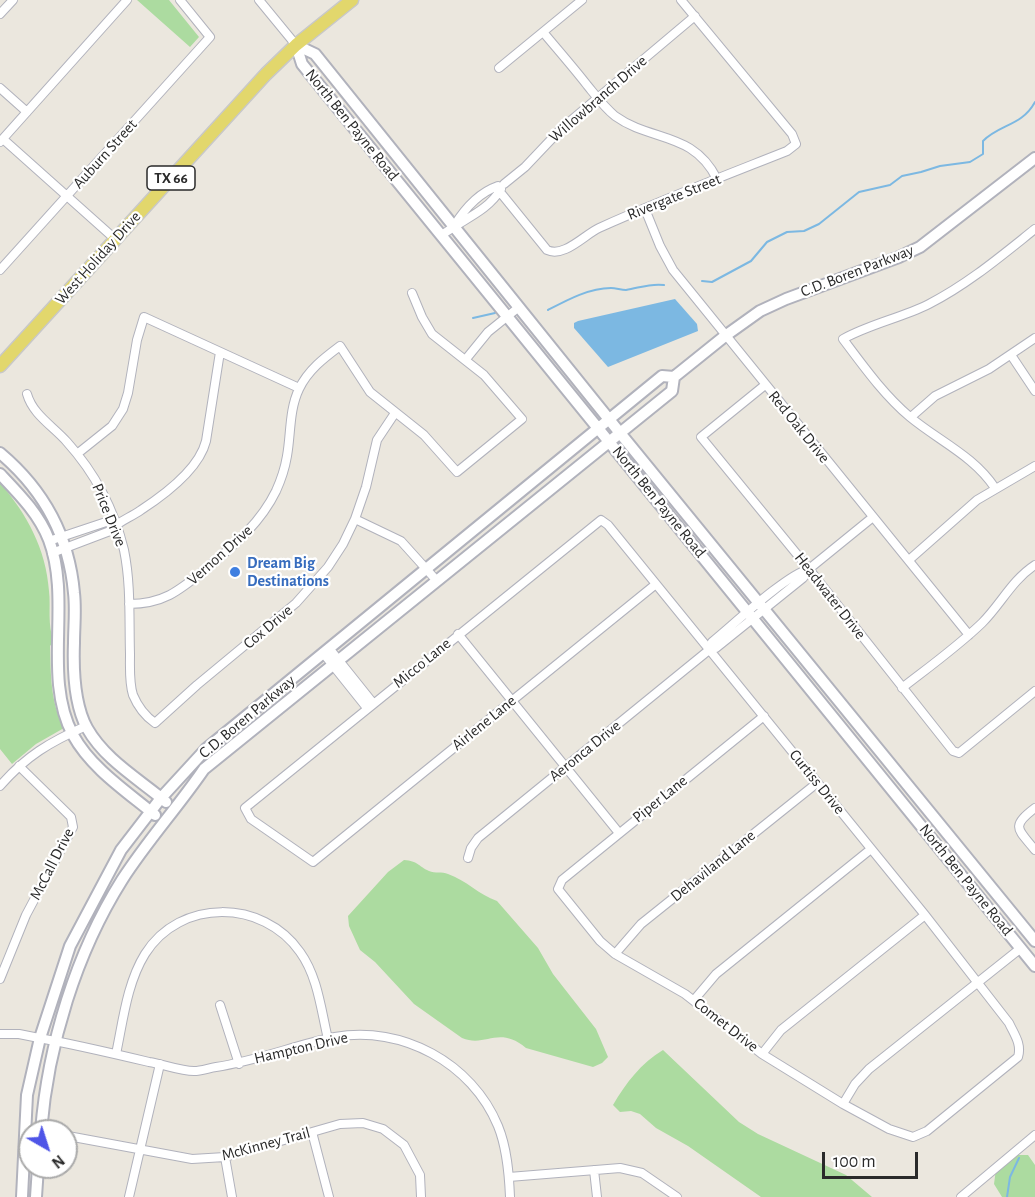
<!DOCTYPE html>
<html>
<head>
<meta charset="utf-8">
<style>
	body { margin:0 }
	#map { position:relative; width:1035px; height:1197px; overflow:hidden; background:#ebe7de; font-family:"Alegreya Sans",sans-serif }
	canvas { display:block }
	.north { position:absolute; left:18px; top:1119px; width:60px; height:60px; box-sizing:border-box; background:#fff; border:2px solid #aaa; border-radius:50%; rotate:141deg; font-size:16px; font-weight:700; line-height:24px; text-align:center; color:#2a2a2a }
	.north::after { content:''; display:block; margin:auto; width:21px; height:27px; background:#4f55e7; clip-path:polygon(50% 0,100% 100%,50% 72%,0 100%) }
	.scale { position:absolute; left:822px; top:1152px; width:96px; height:27px; box-sizing:border-box; border:3px solid #2a2a2a; border-top:0; padding-left:8px; font-size:18px; line-height:21px; white-space:nowrap; color:#2a2a2a; -webkit-text-stroke:4px #fff; paint-order:stroke }
</style>
</head>
<body>
<div id="map">
<canvas width="1035" height="1197"></canvas>
<div class="north">N</div>
<div class="scale">100 m</div>
</div>
<script>
const g = document.querySelector('canvas').getContext('2d');
g.lineJoin = 'round';
function fill(path, color) { g.fillStyle = color; g.fill(path, 'evenodd'); }
function strokePath(path, color, width, dash) { g.strokeStyle = color; g.lineWidth = width; g.lineCap = dash ? 'butt' : 'round'; g.setLineDash(dash || []); g.stroke(path); }
function label(font, color, halo, rows, align = 'center') {
  g.font = font + ' "Alegreya Sans",sans-serif'; g.lineWidth = 4.5; g.setLineDash([]); g.textBaseline = 'middle'; g.strokeStyle = halo; g.fillStyle = color; for (const [text, x, y, turn = 0] of rows) {
    g.save(); g.translate(x, y); g.rotate((+turn || 0) * Math.PI / 180); g.textAlign = isNaN(turn) ? turn : align; if (halo) g.strokeText(text, 0, 0); g.fillText(text, 0, 0); g.restore();
  }
}
const green = new Path2D(`
	M137,0H169L199,37L190,47Z
	M0,483C27,514 46,549 49,591C51,607 47,625 54,641L50,646C51,675 50,701 64,728L36,744L12,764L0,749Z
	M404,860C418,861 418,866 429,871C435,874 442,871 448,874C466,880 479,895 497,901L538,948L553,974L596,1029L608,1057L602,1063L593,1067L526,1048C498,1025 486,1048 462,1038L414,1004L375,962L360,950L349,926L348,916L388,872Z
	M663,1050L739,1122L758,1134L846,1175L872,1197H761L688,1146L656,1128L640,1114L631,1111L620,1112L613,1105C626,1083 641,1063 663,1050Z
	M1014,1155H1028L1035,1165V1197H1002L994,1184L996,1169Z`);
const water = new Path2D(`
	M675,299L697,324L698,331L608,367L574,328V323L578,321Z`);
const stream = new Path2D(`
	M702,281L712,282L751,261L767,242L787,232L804,231L819,224L859,192L890,185L902,176L921,172L940,166L970,162L983,154V141C1000,124 1022,126 1035,102
	M548,310C567,300 589,288 611,288C616,288 621,290 626,290C639,288 650,283 664,285
	M473,318L495,313
	M1007,1197L1010,1177L1019,1158`);
const street = new Path2D(`
	M259,0L296,45
	M0,14L13,0
	M543,32C558,50 573,67 587,85C596,96 604,107 615,116C651,142 693,131 717,179
	M499,68L582,0
	M0,88L27,112
	M3,139L115,239
	M0,142L127,0
	M504,184L525,167L562,128L695,16
	M496,187L547,250C564,258 584,235 599,228C661,200 724,176 787,151L796,144L792,134L681,0
	M645,209L660,246L673,270L969,635
	M454,226C465,208 478,193 498,186
	M442,235C463,219 487,212 501,189
	M0,270L210,37L180,0
	M1011,355L1035,391
	M466,359L488,332L519,307
	M765,385L701,437L809,569L953,751L959,753L1035,691
	M27,394C33,415 53,426 67,442C95,473 114,509 124,550C131,584 129,619 130,654C130,667 129,683 133,695C138,707 145,716 155,723L197,685L296,603L328,567L343,544L355,519L366,487L377,440L395,413
	M911,417L935,396L989,369L1035,338
	M77,454L112,426L123,409L128,393L137,340L144,317L299,388
	M995,488C974,456 939,441 910,417C884,395 864,367 843,339C870,324 901,318 929,304C968,284 1001,256 1035,229
	M355,519L401,541L437,581
	M49,541L106,522L116,523
	M52,553L110,531C118,521 130,518 141,510C164,495 199,469 206,441L220,352
	M909,560L977,500L1035,466
	M656,584L313,862L251,819L245,808L601,520L608,525L925,915L1009,1023C1014,1034 1022,1044 1018,1057L927,1131L913,1137L889,1129L843,1104L762,1054L685,994L615,954L600,941L558,889L562,880L764,716
	M129,604C164,604 180,590 206,569C233,546 260,524 276,491C281,480 285,468 287,456C291,434 289,410 299,389C308,370 324,358 340,346L370,392L424,435L457,472L522,419L484,375L432,334L422,317L412,293
	M458,634L619,833
	M329,648L373,703
	M709,650L712,642C733,625 786,575 809,569
	M323,653L367,708
	M902,688C929,667 957,647 982,623C1001,604 1012,580 1035,565
	M0,786C26,756 50,742 86,726
	M1035,808C1010,827 1018,829 1035,850
	M468,858L471,848L478,838L709,650L716,648L803,578L809,569L873,517
	M615,954L641,924L817,783
	M0,979L26,915L73,827L71,817L67,813L19,766
	M694,1000L716,974L871,849
	M220,1005L239,1064
	M0,1034H19L34,1037C73,1044 111,1053 149,1062C163,1064 180,1071 194,1071C201,1071 209,1068 216,1067C257,1061 295,1045 335,1037C402,1025 472,1063 498,1126C507,1148 509,1173 510,1197
	M116,1054C123,1021 127,983 145,954C180,898 263,899 300,952C318,977 321,1010 328,1039
	M762,1054L781,1030L925,915
	M843,1104L855,1084L869,1069L1021,948
	M312,1132L329,1197
	M68,1136L192,1159L225,1157L340,1124L363,1123L383,1129L404,1145L420,1175L421,1197
	M225,1157L232,1197
	M594,1170L597,1197
	M509,1177L620,1168L642,1173L677,1197
	M129,1197L160,1064
	M961,1197L1035,1135`);
const secondary = new Path2D(`
	M296,45L302,64L1035,966
	M296,45L315,54L620,433L1035,941
	M0,453C44,490 69,536 74,593C76,610 74,627 74,643C73,670 74,704 87,728C105,760 139,779 166,802
	M0,474C19,494 39,514 49,540C72,601 42,677 73,735C91,768 126,791 155,815
	M41,1131C48,1045 76,953 122,880C147,841 178,807 204,769L672,391L674,377L725,336L760,311L786,299L899,257L920,247L1035,158
	M22,1197L27,1095L40,1038L70,946L121,850L161,798L206,749L662,376L674,377
	M36,1197L38,1167`);
const primary = new Path2D(`
	M0,366L266,74L296,45L352,0`);
const markers = [
	[235,572,6,"#3f7fe0"]
];
const shields = [
	[171,178,48]
];
const shieldNames = [
	["TX 66",171,178]
];
const streetNames = [
	["Willowbranch Drive",598,99,-41],
	["North Ben Payne Road",352,125,51],
	["Auburn Street",105,154,-48],
	["Rivergate Street",674,197,-22],
	["West Holiday Drive",98,258,-48],
	["C.D. Boren Parkway",857,271,-21],
	["Red Oak Drive",799,427,51],
	["North Ben Payne Road",659,502,51],
	["Price Drive",109,515,68],
	["Vernon Drive",220,555,-42],
	["Headwater Drive",830,596,52],
	["Cox Drive",268,627,-40],
	["Micco Lane",422,663,-39],
	["C.D. Boren Parkway",247,717,-40],
	["Airlene Lane",484,723,-39],
	["Aeronca Drive",585,751,-39],
	["Curtiss Drive",817,782,51],
	["Piper Lane",660,799,-39],
	["McCall Drive",52,864,-63],
	["Dehaviland Lane",713,866,-39],
	["North Ben Payne Road",966,880,51],
	["Comet Drive",726,1025,38],
	["Hampton Drive",301,1048,-13],
	["McKinney Trail",266,1144,-15]
];
const shopNames = [
	["Dream Big",247,563],
	["Destinations",247,581]
];
fill(green, '#acdba0');
fill(water, '#7cb8e2');
strokePath(stream, '#7cb8e2', 2);
strokePath(street, '#b1b2bc', 10);
strokePath(secondary, '#b1b2bc', 14);
strokePath(primary, '#c8c8c8', 15);
strokePath(street, '#fff', 8);
strokePath(secondary, '#fff', 10);
strokePath(primary, '#e2d76c', 12);
for (const [x, y, r, color] of markers) { const dot = new Path2D(); dot.arc(x, y, r, 0, 2 * Math.PI); g.fillStyle = color; g.fill(dot); strokePath(dot, '#fff', 2); }
for (const [x, y, w] of shields) { const box = new Path2D(); box.roundRect(x - w / 2, y - 12, w, 24, 4.5); g.fillStyle = '#fff'; g.fill(box); strokePath(box, '#2a2a2a', 1.5); }
label('bold 15px', '#2a2a2a', null, shieldNames);
label('16px', '#2a2a2a', '#fff', streetNames);
label('bold 16px', '#366cbe', '#fff', shopNames, 'left');
</script>
</body>
</html>
